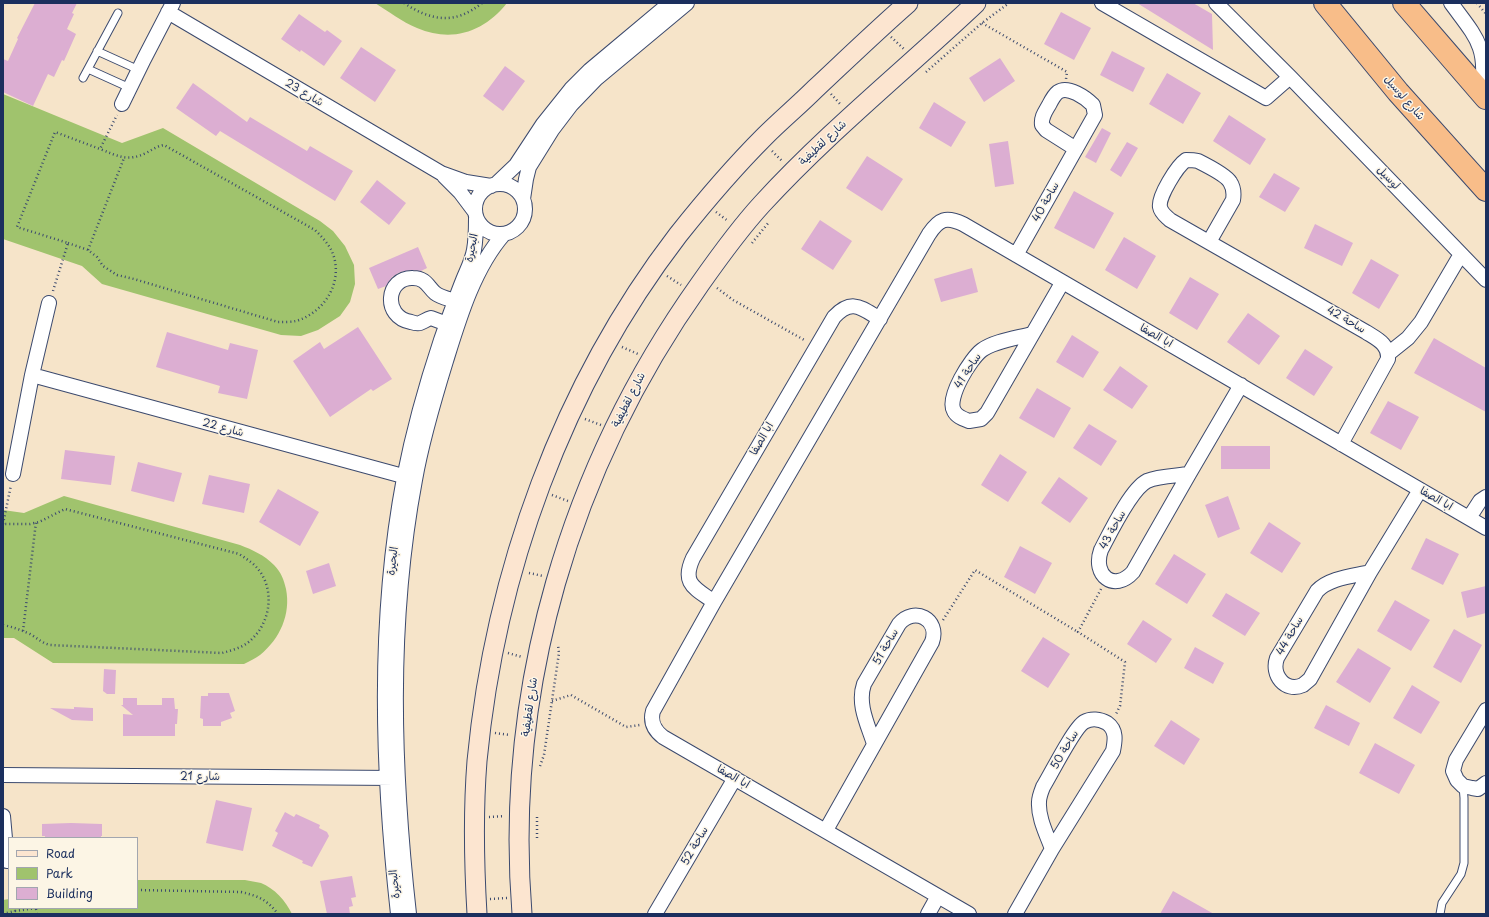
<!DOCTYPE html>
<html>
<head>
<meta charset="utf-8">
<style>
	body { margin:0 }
	#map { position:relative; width:1489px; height:917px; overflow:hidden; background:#f6e4c9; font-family:"Playpen Sans",sans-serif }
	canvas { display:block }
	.frame { position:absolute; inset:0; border:4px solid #1b2f5e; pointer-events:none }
	.legend { position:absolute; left:8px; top:837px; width:130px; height:72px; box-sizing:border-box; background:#fcf5e5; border:1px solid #a2a6af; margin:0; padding:5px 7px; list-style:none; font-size:12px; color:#1b2f5e }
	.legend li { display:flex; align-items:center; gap:8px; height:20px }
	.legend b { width:20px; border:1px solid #a2a6af }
</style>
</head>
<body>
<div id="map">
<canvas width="1489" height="917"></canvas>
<div class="frame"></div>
<ul class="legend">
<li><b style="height:5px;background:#fce5d0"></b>Road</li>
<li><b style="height:11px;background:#a0c36d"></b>Park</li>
<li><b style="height:11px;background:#dcaed2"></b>Building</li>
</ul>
</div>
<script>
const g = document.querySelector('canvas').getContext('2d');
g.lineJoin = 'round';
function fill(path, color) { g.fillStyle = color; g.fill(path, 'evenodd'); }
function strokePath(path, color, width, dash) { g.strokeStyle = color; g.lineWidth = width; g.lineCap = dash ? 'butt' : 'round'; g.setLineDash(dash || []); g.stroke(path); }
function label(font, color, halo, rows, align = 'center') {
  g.font = font + ' "Playpen Sans","Playpen Sans Arabic",sans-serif'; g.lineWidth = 3; g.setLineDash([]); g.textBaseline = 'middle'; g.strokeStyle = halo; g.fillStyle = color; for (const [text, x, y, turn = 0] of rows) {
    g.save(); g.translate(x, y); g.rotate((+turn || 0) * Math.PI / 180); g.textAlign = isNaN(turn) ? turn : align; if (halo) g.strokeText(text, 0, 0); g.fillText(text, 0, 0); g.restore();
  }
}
const green = new Path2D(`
	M375,3H507C484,32 452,43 417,28C402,22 388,11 375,3Z
	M3,94L122,143L163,128L320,221L333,231L345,246L354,265L355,284L350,302L340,316L318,330L301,336L281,335L102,284L82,266L3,239Z
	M64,496L240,545C253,550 264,555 274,565C281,572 284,580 286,589C291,614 280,639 260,655C256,658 250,661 244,664L53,663L14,638H3V510L24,513Z
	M137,880H245C250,881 256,882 261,883C274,888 286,901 292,914H3V900L9,899V908H137Z`);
const building = new Path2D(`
	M35,3H77L72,13L74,14L67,29L76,34L64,61L62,60L54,77L48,74L33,106L3,92V59L8,61L18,39L17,38Z
	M1137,3H1193L1212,14L1213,50Z
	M1061,12L1091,28L1074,60L1044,44Z
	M299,14L325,32L327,30L342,41L324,66L301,50L300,52L281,39Z
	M361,47L396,70L375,102L340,78Z
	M1112,51L1145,68L1133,92L1100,75Z
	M1000,58L1015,81L984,102L969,78Z
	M505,66L525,81L503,111L483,96Z
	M1167,73L1201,93L1183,124L1149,104Z
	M193,83L247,122L250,117L307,151L310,146L353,171L335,201L220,131L216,136L176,108Z
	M934,102L966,122L951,147L919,128Z
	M1229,115L1266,139L1250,165L1213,141Z
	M1102,128L1111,133L1096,163L1085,157Z
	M1008,141L1014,184L995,187L989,144Z
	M1127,142L1138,148L1121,177L1110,170Z
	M867,156L903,179L882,211L846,188Z
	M1274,173L1300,188L1285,212L1259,197Z
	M377,180L406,203L389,225L360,202Z
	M1074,191L1114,213L1094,249L1054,228Z
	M820,220L852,241L833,270L801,249Z
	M1315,224L1353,243L1342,266L1304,248Z
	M1124,237L1156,256L1137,289L1105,270Z
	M418,247L427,268L421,271L412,270L400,272L392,277L386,286L378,289L369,268Z
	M1371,259L1399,275L1379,309L1352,293Z
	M972,268L978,292L941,302L934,279Z
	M1190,277L1219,294L1197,330L1169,313Z
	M1248,313L1280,336L1259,365L1227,342Z
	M358,327L392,379L373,391L371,389L330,417L293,361L320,342L324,349Z
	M167,332L228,350L230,343L258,350L247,399L218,393L220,386L156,367Z
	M1072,335L1099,352L1083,378L1056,362Z
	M1434,338L1486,368V412L1414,373Z
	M1305,349L1333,367L1314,396L1286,378Z
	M1120,366L1148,386L1132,409L1103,390Z
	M1037,388L1071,408L1054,438L1019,418Z
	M1388,401L1419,417L1401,450L1370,433Z
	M1089,424L1117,441L1101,466L1073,448Z
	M1221,446H1270V469H1221Z
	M65,450L115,456L111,485L61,479Z
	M1000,454L1027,472L1008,502L981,485Z
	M138,462L182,473L174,502L131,491Z
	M209,475L250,484L244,513L202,504Z
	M1059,477L1088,498L1070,523L1041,503Z
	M278,489L319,512L300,546L259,522Z
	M1228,496L1240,529L1218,538L1205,505Z
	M1269,522L1301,543L1282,573L1250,553Z
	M1426,538L1459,554L1443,585L1411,569Z
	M1020,546L1052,563L1035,594L1004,577Z
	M1174,554L1206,574L1187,604L1155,584Z
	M329,563L336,586L313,594L306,571Z
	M1486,586V613L1467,618L1461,592Z
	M1226,593L1260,613L1245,636L1212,616Z
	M1395,600L1430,620L1411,651L1377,631Z
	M1143,620L1172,639L1156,663L1127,644Z
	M1454,629L1482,645L1461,683L1433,667Z
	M1043,637L1070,654L1048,688L1021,671Z
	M1195,647L1224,663L1213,684L1184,668Z
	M1358,648L1391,668L1370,703L1336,682Z
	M104,669L116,670L115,694H107L103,691Z
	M1412,685L1440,702L1421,734L1393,718Z
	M208,693H229L235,711L230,713L232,718L221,722V726H203V719L200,718L201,696H208Z
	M123,698H137V705H162V698H174L175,709H178L177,724H175V736H123V714L133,715L121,705H123Z
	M1326,705L1360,723L1349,746L1314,728Z
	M74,707L93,708V721L72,720L50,708L74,709Z
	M1171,720L1200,739L1184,765L1154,746Z
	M1375,743L1415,765L1399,794L1359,773Z
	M216,800L252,808L243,851L206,843Z
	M285,812L294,817L296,814L320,825L319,828L327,832L329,836L312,867L302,863L303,861L272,846L278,833L275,831Z
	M71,823L102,824V836H101V838H45V836H42V824Z
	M352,876L356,897L351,898L353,906L349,907L350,914H327L320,881Z
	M1173,891L1214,914H1160Z`);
const path = new Path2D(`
	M404,3C431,21 455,25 482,3
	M1477,3L1486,14
	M982,23L1067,72L1066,79
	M891,37L904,49
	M926,72L982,23L1009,3
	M831,94L841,105
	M772,151L782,161
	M716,212L728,221
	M68,243L88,250L97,257L103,266L117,275L134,279L278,322C284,322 291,322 296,321C323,313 342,285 334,257C331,246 323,238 315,230L164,145C157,146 152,150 146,153C127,162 118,156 100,149
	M752,243L769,222
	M88,250L124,158
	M667,276L681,285
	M717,288L733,300L806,341
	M53,291L68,243L17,227L55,132L100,149L117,115
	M622,347L638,354
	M585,419L601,425
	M552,495L568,501
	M3,524L11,485
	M529,573L543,576
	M1101,589L1078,632L1125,662L1120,706L1116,714
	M943,620L975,570L1078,632
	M3,625C13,627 21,630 30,634C37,638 42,643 50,645L222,653C233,650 245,647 253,638C273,618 275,582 252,563C248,560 244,557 239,554L65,509L39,522L30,524H4
	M23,631L36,522
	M508,653L522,657
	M552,701L571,695L626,727L640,725
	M495,733L510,735
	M540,766L544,755L559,653L558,645
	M489,817L504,816
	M537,838V817
	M137,890L241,892C259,896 267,900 278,914
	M490,899L507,898
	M36,909L37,914
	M15,911L37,908
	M3,914L15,911L14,908`);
const lane = new Path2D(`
	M97,51L139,70
	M88,69L130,88
	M83,78L118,13
	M1440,914L1442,903L1461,874L1464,863V798L1463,786`);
const street = new Path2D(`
	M1102,3L1266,98L1290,77
	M1216,3L1290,77L1486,280
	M1451,3C1475,36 1489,47 1481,92
	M168,12L441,173L466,182L491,186
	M122,104L144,59L173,3
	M444,176L460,192L475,212
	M475 209a25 25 0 1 1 50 0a25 25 0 1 1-50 0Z
	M496,184L516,165L543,124L571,89L590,70L670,3
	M523,199L526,179L529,167L552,130L571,105L597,78L687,3
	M1209,242L1233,200C1234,194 1234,188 1230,182C1226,175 1206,165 1198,161C1194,160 1190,160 1186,160C1177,166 1158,197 1160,207C1161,213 1166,216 1170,220L1366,332C1377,339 1389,344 1388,359L1341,444
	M1016,255L1095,115L1093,105C1086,98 1068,85 1058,92C1054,95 1051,101 1049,105C1045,112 1041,117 1042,125L1046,130L1076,149
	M447,324L431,318C427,319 423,322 420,323C417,324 414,323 411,322C382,317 386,277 413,278C426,278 428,287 435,293C440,297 449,299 455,301
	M1032,334C1017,338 994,341 982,350C971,358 946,398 954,411C957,417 964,419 969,421L981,419L987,413L1062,283
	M1388,354L1408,338L1421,322L1461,254
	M32,375L414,479
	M13,474L32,375L49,303
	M1189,474C1175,476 1159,476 1147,481C1131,489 1110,533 1101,550C1092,575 1114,593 1133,572L1189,474L1241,385
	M1469,518L1480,501L1486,497
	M1370,572C1353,576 1329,578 1317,591L1277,658C1271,675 1285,693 1303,685C1305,683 1308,681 1310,679L1370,572L1420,490
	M714,602C695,588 681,584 693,558L834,317C852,298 861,308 880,319
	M1486,710L1456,760L1453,771L1457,780L1463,786L1472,788L1478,789L1486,783
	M3,775L395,778
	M3,816L7,861
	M826,830L932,642C940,619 914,606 899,624L864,684C857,704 868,725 874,744
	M398,914C382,769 377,621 404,478C413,432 426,385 441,340C448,320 455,300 463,280C467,270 472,261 474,250C476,239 476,229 476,218
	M409,914C393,770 388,624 415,480C422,440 434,400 446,361C459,319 474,268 504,234
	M655,914L735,778
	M928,914L938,896
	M969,914L663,737C654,730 650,722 653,711L714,602L929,234C939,219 946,216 963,224L1486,528
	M1015,914L1052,849L1113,751C1115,741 1117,730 1107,723C1100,719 1091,718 1084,722C1074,728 1051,774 1043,787C1041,792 1039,797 1039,802C1038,818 1047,835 1052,849`);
const secondary = new Path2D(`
	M477,914C474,863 473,812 477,761C495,573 562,386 678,235C705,201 734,167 765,136C781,120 799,105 815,89C846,60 876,31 908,3
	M522,914C504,689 570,467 700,284C719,257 739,229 762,204C828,132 905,70 976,3`);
const highway = new Path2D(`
	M1325,3L1398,92L1486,190
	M1404,3L1486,98`);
const streetNames = [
	["شارع 23",304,93,31],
	["شارع لوسيل",1404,98,49],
	["شارع لقطيفية",823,143,-43],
	["لوسيل",1388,178,46],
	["ساحة 40",1046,202,-61],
	["البحيرة",472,248,-79],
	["ساحة 42",1346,320,30],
	["ابا الصفا",1156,336,30],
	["ساحة 41",968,371,-57],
	["شارع لقطيفية",629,400,-63],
	["شارع 22",223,428,15],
	["ابا الصفا",762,439,-60],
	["ابا الصفا",1436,499,30],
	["ساحة 43",1113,530,-61],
	["البحيرة",393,561,-83],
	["ساحة 44",1290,636,-60],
	["ساحة 51",886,647,-60],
	["شارع لقطيفية",530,707,-82],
	["ساحة 50",1065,750,-59],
	["شارع 21",200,777],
	["ابا الصفا",733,777,30],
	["ساحة 52",695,846,-60],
	["البحيرة",395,884,-96]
];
fill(green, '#a0c36d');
fill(building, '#dcaed2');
strokePath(lane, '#3c4a6e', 9);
strokePath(street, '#3c4a6e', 16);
strokePath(secondary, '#3c4a6e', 21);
strokePath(highway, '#3c4a6e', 24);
strokePath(path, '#3c4a6e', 2.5, [1, 3]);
strokePath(lane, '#fff', 7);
strokePath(street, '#fff', 14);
strokePath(secondary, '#fce5d0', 19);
strokePath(highway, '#f8bd89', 22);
label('11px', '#1b2f5e', '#fcf5e5', streetNames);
</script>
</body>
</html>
